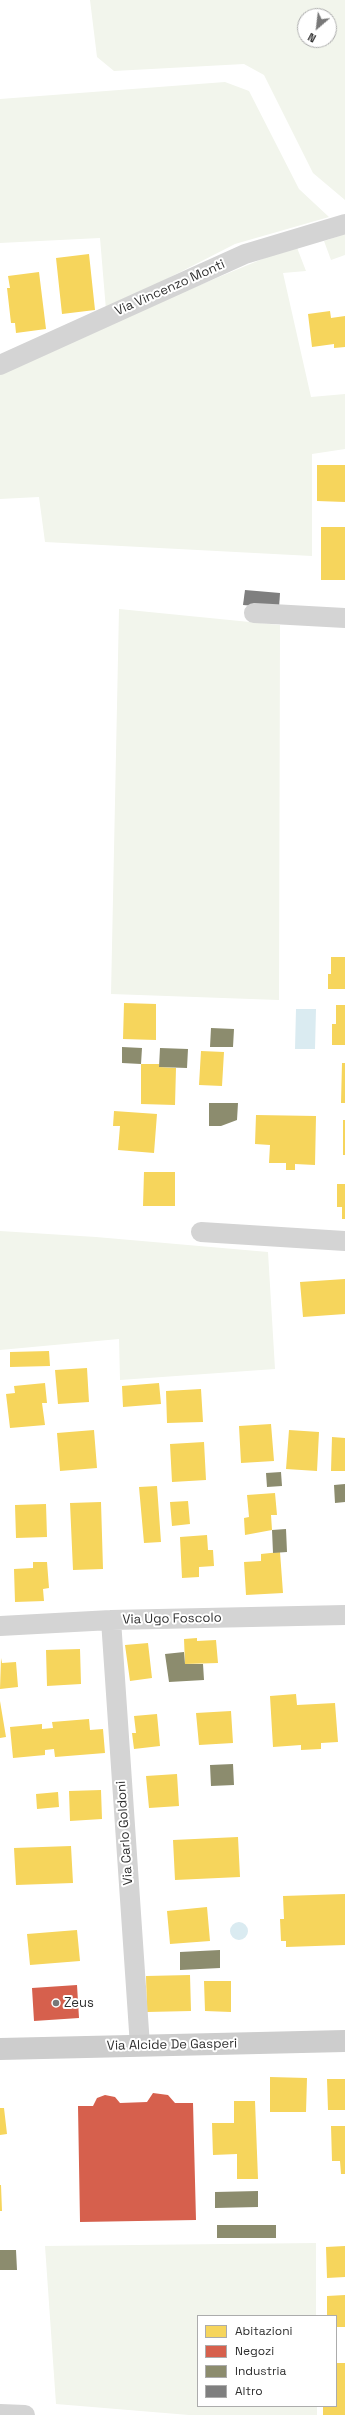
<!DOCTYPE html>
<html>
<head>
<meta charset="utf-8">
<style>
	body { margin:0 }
	#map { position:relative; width:345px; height:2415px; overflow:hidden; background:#fff; font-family:"Space Grotesk",sans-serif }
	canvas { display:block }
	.legend { position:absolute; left:197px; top:2315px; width:140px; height:92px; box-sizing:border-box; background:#fff; border:1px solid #acacac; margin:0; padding:5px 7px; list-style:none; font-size:12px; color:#2f2f2f }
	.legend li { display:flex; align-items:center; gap:8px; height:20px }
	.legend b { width:20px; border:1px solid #acacac }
	.north { position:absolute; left:297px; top:8px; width:40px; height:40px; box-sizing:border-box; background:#fff; border:1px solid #acacac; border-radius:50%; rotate:208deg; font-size:11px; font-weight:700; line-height:16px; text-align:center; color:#2f2f2f }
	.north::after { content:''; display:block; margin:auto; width:14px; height:18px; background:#787878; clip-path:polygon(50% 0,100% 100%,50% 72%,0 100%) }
</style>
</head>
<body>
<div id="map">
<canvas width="345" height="2415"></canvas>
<ul class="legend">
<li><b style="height:11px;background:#f6d55c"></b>Abitazioni</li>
<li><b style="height:11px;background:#d6604d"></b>Negozi</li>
<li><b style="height:11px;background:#8c8c6e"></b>Industria</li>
<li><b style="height:11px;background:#7f7f7f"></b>Altro</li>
</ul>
<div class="north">N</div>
</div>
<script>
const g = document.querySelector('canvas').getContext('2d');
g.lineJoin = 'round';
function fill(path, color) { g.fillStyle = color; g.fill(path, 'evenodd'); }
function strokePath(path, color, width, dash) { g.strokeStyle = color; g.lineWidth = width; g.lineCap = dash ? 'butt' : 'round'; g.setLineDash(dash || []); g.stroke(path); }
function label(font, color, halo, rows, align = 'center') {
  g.font = font + ' "Space Grotesk",sans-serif'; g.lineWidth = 4; g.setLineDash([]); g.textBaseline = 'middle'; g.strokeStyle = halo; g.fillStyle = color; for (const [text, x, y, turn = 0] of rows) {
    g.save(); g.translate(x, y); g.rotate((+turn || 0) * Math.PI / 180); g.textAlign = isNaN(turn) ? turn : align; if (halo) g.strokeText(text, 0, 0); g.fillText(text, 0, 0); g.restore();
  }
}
const green = new Path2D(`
	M90,0H345V200L313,173L264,75L244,64L114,71L97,57ZM305,16H329V40H305Z
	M225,82L249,91L299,189L329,217L235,244L106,310L100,238L0,243V99Z
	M345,234V255L331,260L324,241Z
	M296,245L306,271L283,273L311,397L345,394V449L312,454V556L45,542L39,497L0,499V368Z
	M119,609L280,625L279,1000L111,994Z
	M0,1231L96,1237L268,1252L275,1369L120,1380L119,1339L0,1350Z
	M316,2243V2316H198V2406H317V2415H189L56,2404L45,2246Z`);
const water = new Path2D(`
	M296,1009H316L315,1049H295Z
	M230 1931a9 9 0 1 1 18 0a9 9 0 1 1-18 0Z`);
const homes = new Path2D(`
	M89,254L95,310L62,314L56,258Z
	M39,272L46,329L16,333L15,323H11L7,288H10L8,276Z
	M330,311L331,318L345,316V347L334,348V344L312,347L308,314Z
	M317,465H345V502L317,501Z
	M321,527H345V580H321Z
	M331,957H345V989H328V974H331Z
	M124,1003L156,1004V1040L123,1039Z
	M336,1005H345V1045H332V1024H336Z
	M201,1051L224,1052L222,1086L199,1085Z
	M342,1063H345V1103H341Z
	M141,1064H159V1067L176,1068L175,1105L141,1104Z
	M114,1111L157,1114L154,1153L118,1150L120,1126H113Z
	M256,1115L316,1116L315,1165L295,1164V1170H286V1163H269L270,1145L255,1144Z
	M343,1120H345V1155H343Z
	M144,1172H175V1206H143Z
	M337,1184H345V1219H342V1207H337Z
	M345,1279V1314L303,1317L300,1282Z
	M49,1351L50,1366L10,1367V1352Z
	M87,1368L89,1402L58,1404L55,1370Z
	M45,1383L47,1403H42L45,1425L10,1428L6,1394L15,1393L14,1386Z
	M159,1383L161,1404L123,1407L122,1386Z
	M201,1389L203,1422L167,1423L166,1391Z
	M271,1424L274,1461L241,1463L239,1426Z
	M94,1430L97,1468L60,1471L57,1433Z
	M289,1430L319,1432L317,1471L286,1469Z
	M332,1437L345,1438V1471H331Z
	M204,1442L206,1480L172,1482L170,1444Z
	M157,1486L161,1542L144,1543L139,1487Z
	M275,1493L277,1515H271L272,1530L245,1535L244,1518L249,1517L247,1495Z
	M188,1501L190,1524L172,1526L170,1502Z
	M101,1502L103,1569L73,1570L70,1503Z
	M46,1504L47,1537L16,1538L15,1505Z
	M207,1535L208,1550H213L214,1566L199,1567V1577L182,1578L180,1537Z
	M280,1552L283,1593L246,1595L244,1562L261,1561V1554Z
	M33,1562H47L49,1588L43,1589L44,1601L15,1602L14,1569L33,1568Z
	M197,1638V1641L216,1640L218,1663L185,1664L184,1639Z
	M148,1643L152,1678L130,1681L125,1645Z
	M80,1649L81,1684L47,1686L46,1650Z
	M1,1658L2,1663L16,1662L18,1687L0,1689Z
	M296,1694L297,1705L335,1703L338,1742L321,1743V1749L301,1750V1745L273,1747L270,1696Z
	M0,1701L6,1737L0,1738Z
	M231,1711L233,1743L199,1745L196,1713Z
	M157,1714L160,1746L134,1749L132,1733H136L134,1716Z
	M89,1719L90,1730L103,1729L105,1753L55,1757L54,1749L45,1750V1755L13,1758L10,1727L42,1724V1729L53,1728L52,1722Z
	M177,1774L179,1806L149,1808L146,1776Z
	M101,1790L102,1819L70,1821L69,1791Z
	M58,1792L59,1807L37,1809L36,1794Z
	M238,1837L240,1877L175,1880L173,1840Z
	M71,1846L73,1883L16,1885L14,1848Z
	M345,1894V1945L286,1947V1941H281L280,1919H284L283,1896Z
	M207,1907L210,1941L170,1944L167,1911Z
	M77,1930L80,1961L30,1965L27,1934Z
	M190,1975L191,2011L147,2012L146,1976Z
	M204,1981H231V2012L205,2011Z
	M270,2077L307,2078L306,2112H270Z
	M327,2079H345V2110H328Z
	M234,2101H255L258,2179H237V2154L213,2155L212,2123H234Z
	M0,2108H4L7,2134L0,2135Z
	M331,2126H345V2174H341L340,2161H332Z
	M0,2185H1L2,2211H0Z
	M345,2246V2277L327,2278L326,2247Z
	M345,2295V2327H336V2316H327V2296Z
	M336,2363H345V2415H323V2406H336Z`);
const shops = new Path2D(`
	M77,1985L79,2018L34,2021L32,1988Z
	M153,2093L168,2095L175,2103H193L196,2220L80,2222L78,2106H93L97,2098L105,2095L115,2097L120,2103L147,2102Z`);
const industry = new Path2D(`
	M211,1028L234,1029L233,1047H210Z
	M122,1047L142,1048L141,1064L122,1063Z
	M160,1048L188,1049L187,1068L159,1067Z
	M209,1103H238L237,1120L221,1126H209Z
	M281,1472L282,1486L267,1487L266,1473Z
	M345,1484V1502L335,1503L334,1485Z
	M286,1529L287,1552L273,1553L272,1530Z
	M184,1652L185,1664H203L204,1680L169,1682L165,1654Z
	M233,1764L234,1785L211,1786L210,1765Z
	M220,1950V1968L180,1970V1952Z
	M258,2191V2207L215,2208V2192Z
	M217,2225H276V2238H217Z
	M0,2250H16L17,2270H0Z`);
const building = new Path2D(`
	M245,590L280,593L279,608L243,605Z`);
const street = new Path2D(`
	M0,365L245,254L345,224
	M254,613L345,618
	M201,1232L345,1241
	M111,1620L140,2046
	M0,1626L111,1620L345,1615
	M0,2414L25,2415`);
const secondary = new Path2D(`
	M0,2049L345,2041`);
const markers = [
	[56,2003,4,"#787878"]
];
const streetNames = [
	["Via Vincenzo Monti",170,288,-24],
	["Via Ugo Foscolo",172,1619,-1],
	["Via Carlo Goldoni",125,1833,-94],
	["Via Alcide De Gasperi",172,2045,-1]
];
const poiNames = [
	["Zeus",64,2003]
];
fill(green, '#f2f5ec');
fill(water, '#daebf1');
fill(homes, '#f6d55c');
fill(shops, '#d6604d');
fill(industry, '#8c8c6e');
fill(building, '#7f7f7f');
strokePath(street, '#d4d4d4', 20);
strokePath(secondary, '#cdcdcd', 22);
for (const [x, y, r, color] of markers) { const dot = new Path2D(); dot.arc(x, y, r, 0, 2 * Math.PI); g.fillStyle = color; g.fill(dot); strokePath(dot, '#fff', 1.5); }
label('13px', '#2f2f2f', '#fff', streetNames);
label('13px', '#2f2f2f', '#fff', poiNames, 'left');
</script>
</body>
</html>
